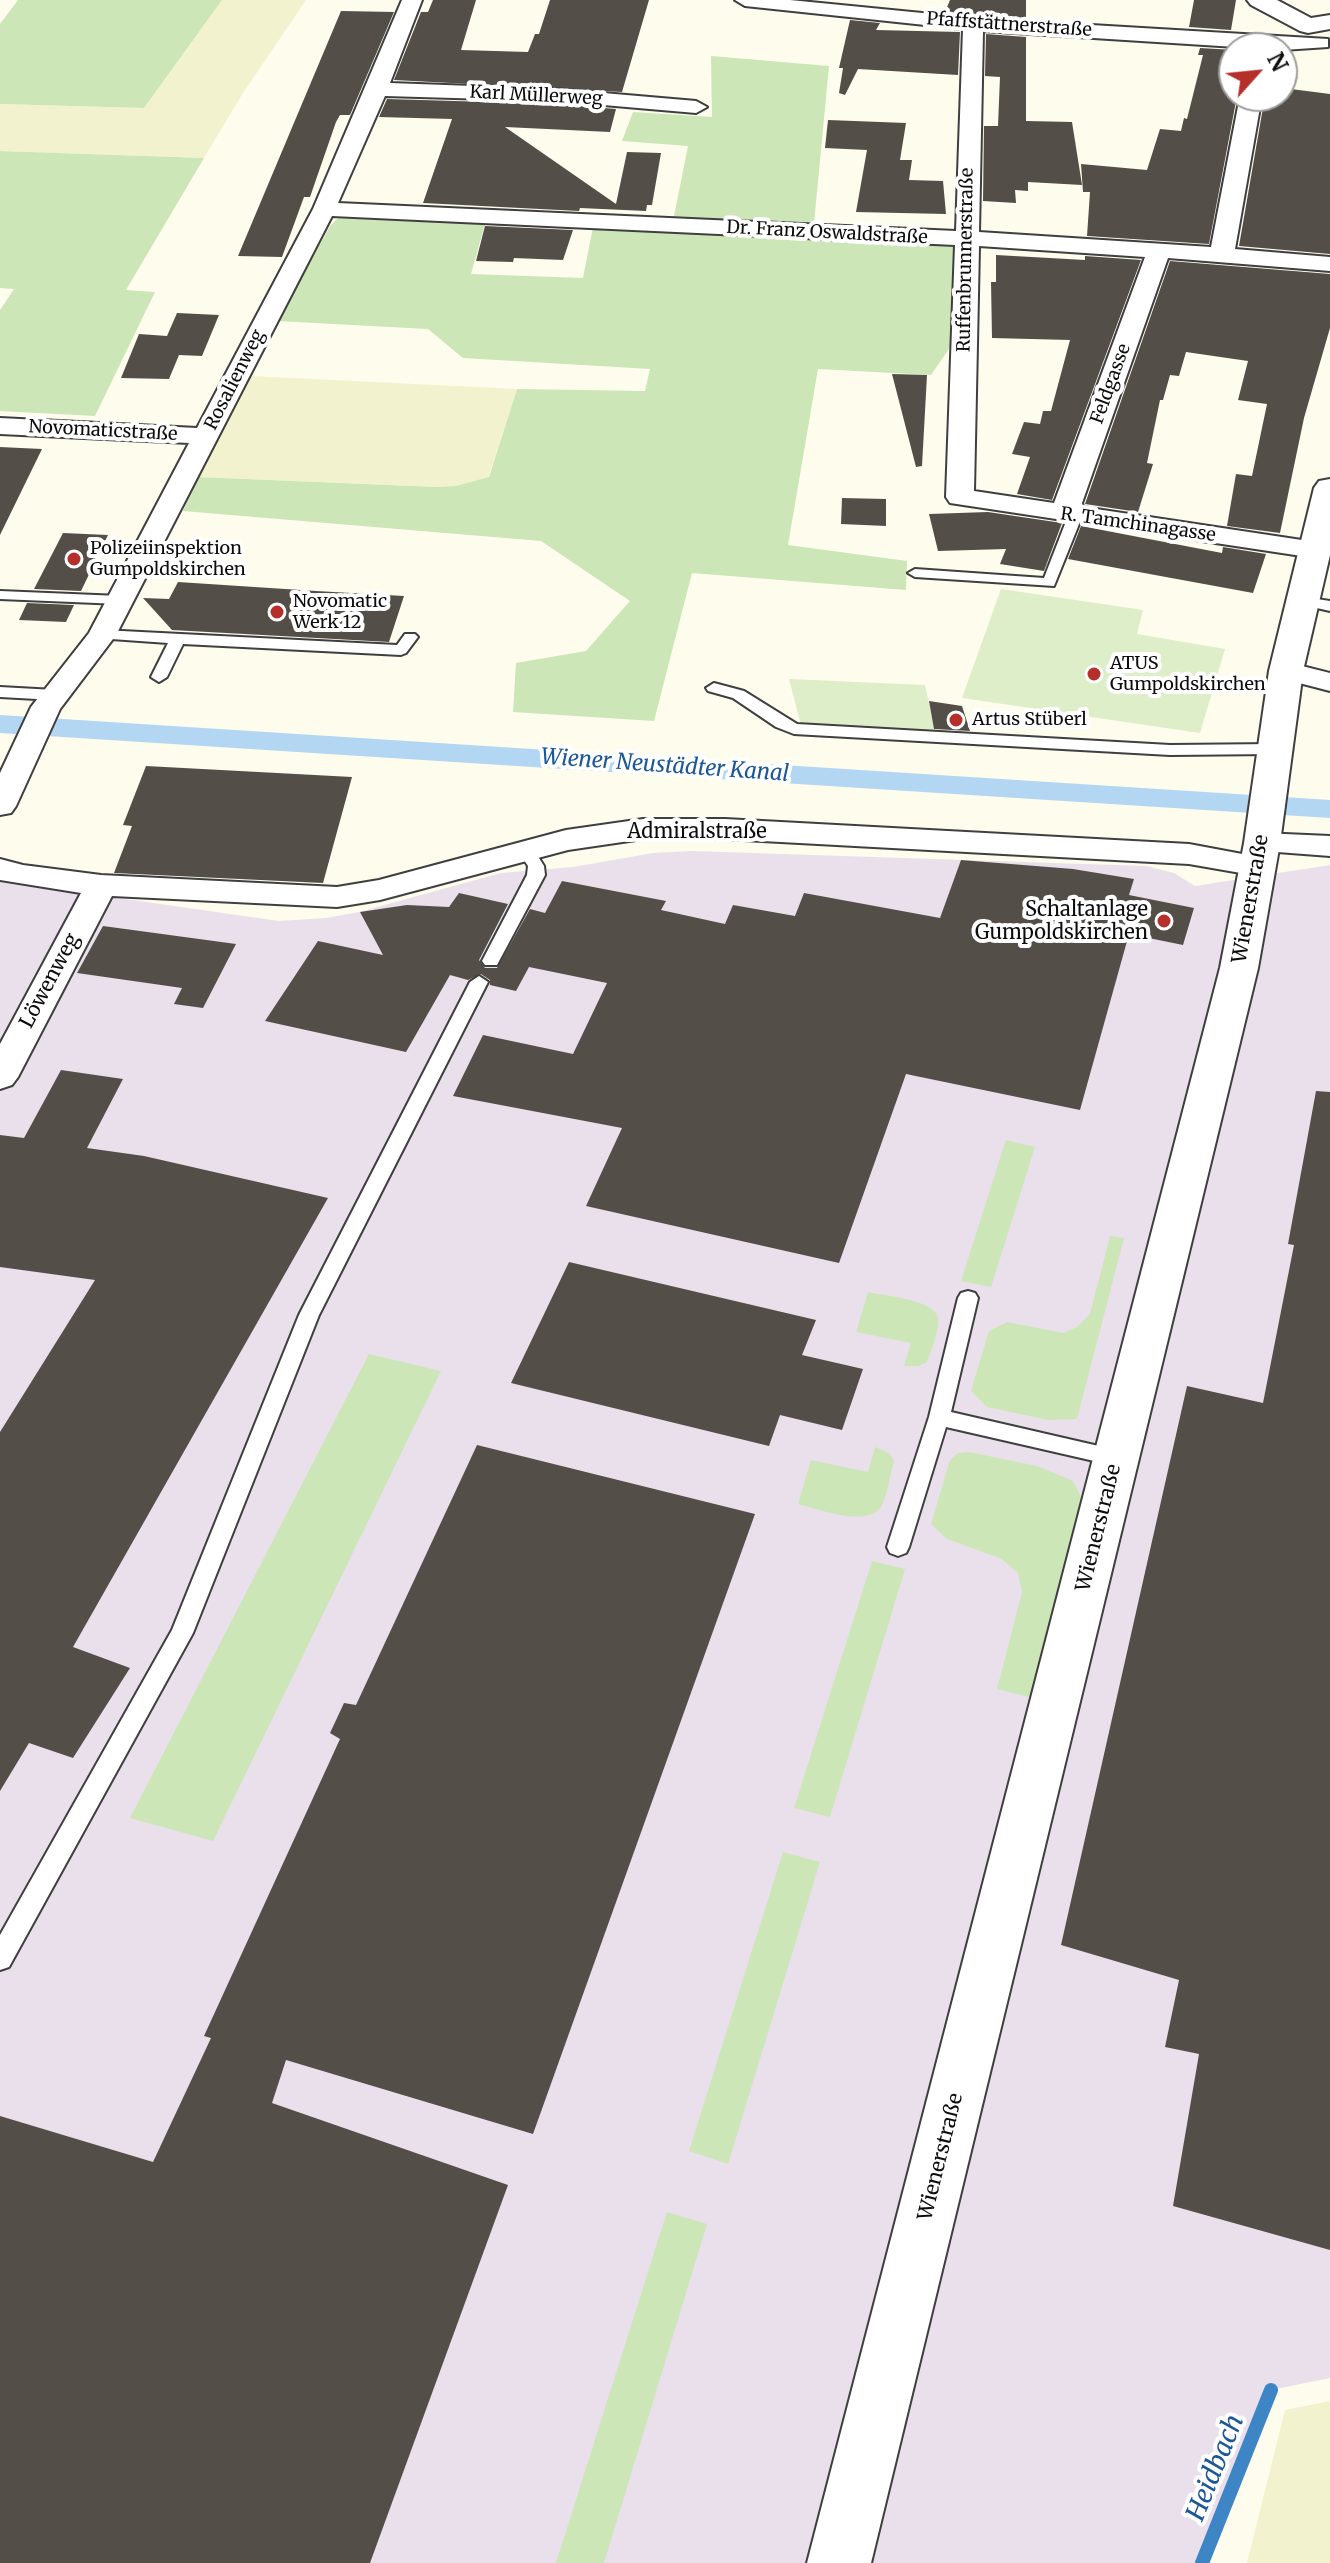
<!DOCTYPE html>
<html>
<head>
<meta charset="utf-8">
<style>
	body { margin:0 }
	#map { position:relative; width:1330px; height:2563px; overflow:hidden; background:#fefcec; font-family:Merriweather,serif }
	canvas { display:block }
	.north { position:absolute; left:1218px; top:32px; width:80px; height:80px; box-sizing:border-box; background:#fff; border:2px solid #9e9e9e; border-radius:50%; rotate:63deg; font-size:22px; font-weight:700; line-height:32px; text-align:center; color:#0c0c0c }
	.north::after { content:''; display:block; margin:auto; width:28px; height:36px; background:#b5302b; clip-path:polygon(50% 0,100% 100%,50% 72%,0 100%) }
</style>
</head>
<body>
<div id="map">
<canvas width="1330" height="2563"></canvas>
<div class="north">N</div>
</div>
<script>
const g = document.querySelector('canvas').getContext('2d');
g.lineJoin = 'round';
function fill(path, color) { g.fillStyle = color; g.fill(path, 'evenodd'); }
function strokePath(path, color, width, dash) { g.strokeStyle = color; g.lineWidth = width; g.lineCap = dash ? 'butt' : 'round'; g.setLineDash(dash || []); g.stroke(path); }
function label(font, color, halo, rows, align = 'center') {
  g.font = font + ' Merriweather,serif'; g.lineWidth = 8; g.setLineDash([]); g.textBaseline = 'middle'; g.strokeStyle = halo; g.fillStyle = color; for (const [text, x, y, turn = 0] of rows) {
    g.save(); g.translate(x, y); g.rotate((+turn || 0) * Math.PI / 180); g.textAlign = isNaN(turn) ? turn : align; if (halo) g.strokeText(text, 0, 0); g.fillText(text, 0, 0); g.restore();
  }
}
const industrial = new Path2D(`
	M692,851L1146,866L1174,873L1195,886L1330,865V2378L1271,2390L1202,2563H0V881L279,921L326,918L359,912L501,873L573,867L653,853Z`);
const farmland = new Path2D(`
	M222,0H306L243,93L204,158L0,151V104L144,108Z
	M251,376L517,389L488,478L456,486L436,487L197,477Z
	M1330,2401V2563H1247L1285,2410Z`);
const green = new Path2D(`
	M18,0H222L144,108L0,104V24Z
	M711,56L829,66L813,234L958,242L953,343L931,375L818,369L788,545L907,561L906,590L692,573L654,721L513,712L516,663L586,651L630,601L541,541L183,511L197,477L436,487L456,486L489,477L517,389L645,391L650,369L463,358L428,329L277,321L330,226L338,218L485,224L471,274L583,278L593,227L671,231L688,146L622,141L633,112L712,117Z
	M0,151L204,158L126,290L155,292L95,416L0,411V310L14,289L0,288Z
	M1006,1140L1035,1147L991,1287L961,1281Z
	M1110,1236L1124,1238L1077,1419L1048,1420L987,1407L971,1391L989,1331L1007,1322L1063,1333L1077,1327L1090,1314Z
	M868,1292C884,1296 934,1299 938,1318C940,1330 931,1350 927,1362L919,1366H904L911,1343L856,1332Z
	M369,1354L441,1371L213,1841L130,1818Z
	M875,1447L889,1453L894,1461C890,1475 888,1492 882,1505C870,1529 818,1509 798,1504L811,1460L868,1472Z
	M969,1452L1037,1466L1073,1481L1082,1499L1037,1699L997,1689L1022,1592L1018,1573L1002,1559L947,1539L931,1524L950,1460L958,1453Z
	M872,1561L905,1569L830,1817L794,1808Z
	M783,1852L820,1862L728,2164L689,2151Z
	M667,2212L707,2224L604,2563H556Z`);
const pitch = new Path2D(`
	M1001,589L1143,610L1137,634L1225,649L1200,733L962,698Z
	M789,679L925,685L935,731L801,725Z`);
const stream = new Path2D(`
	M1202,2563L1271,2390`);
const canal = new Path2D(`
	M0,715L1330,800V818L0,733Z`);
const building = new Path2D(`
	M433,0H476L461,50L528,52L535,34H539L550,0H649L622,92L394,80L421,12H428Z
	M950,0H1026V18L945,12Z
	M1194,0H1236L1231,30L1189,27Z
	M341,11L394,12L350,115H340L336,122L310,197H304L282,257L238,256Z
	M850,20L880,23L876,30L960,32L958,75L858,69L845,95L839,93L843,68H839Z
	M986,34L1026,37V121L1072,122L1082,185L1028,182V191L1015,190L1016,203L983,201L984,126H998L1000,77L985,76Z
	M1200,48L1234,50V96H1237L1209,244L1087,236L1090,192H1083L1081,164L1147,170L1160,129L1181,131L1184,118L1187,119L1203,55H1198Z
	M1282,80L1283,88L1330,94V254L1239,246L1265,96H1282Z
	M387,99L557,104L616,109L610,132L505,127L616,204L627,152L661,153L652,205H647L646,211L580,208L579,211L423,203L452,119L379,117Z
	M828,120L906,123L900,160H912L909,180L943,181L946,214L856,212L867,150L825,148Z
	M485,226L573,230L563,260L514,258L513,262L476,261Z
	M996,255L1085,260V256L1141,260L1052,500L1017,494L1030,457L1012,454L1024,422L1040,424L1043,411H1051L1070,340L992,338L991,282H996Z
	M1170,261L1330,274V328L1304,418L1280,533L1227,526L1236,474L1252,476L1267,404L1238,400L1248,361L1186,352L1179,376L1170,375L1163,400H1160L1147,463L1153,464L1138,512L1085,504Z
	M177,313L219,315L202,356L179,355L169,379L121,378L139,334L167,336Z
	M892,374L927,375L922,466L916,467Z
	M0,447L42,449L0,535Z
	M842,498L886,499V526L841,524Z
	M988,512L1062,523L1044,571L1000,564L1006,549L938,551L929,514Z
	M1081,526L1222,553L1223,547L1266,554L1253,593L1068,559Z
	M63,533L108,535L81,591L34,589Z
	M178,582L316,591L404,596L389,642L172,630L143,598L169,599Z
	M27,603L74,605L66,622L19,620Z
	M929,701L962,706L970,731L934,729Z
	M146,766L352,777L323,883L114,873L132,826L123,825Z
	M961,860L1073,869L1134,879L1129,895L1194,908L1183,945L1129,934L1080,1110L906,1074L839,1263L586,1206L622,1128L453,1096L483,1035L573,1054L607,983L529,967L516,991L490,985V980L481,974L468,980L450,975L406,1052L265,1021L318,941L383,955L360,912L407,905L449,907L459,893L508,904L479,960L485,968H497L530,909L545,913L562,881L666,901L661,910L725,924L733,905L795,916L804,893L940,918Z
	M103,926L236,944L203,1008L174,1004L182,988L77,973Z
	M61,1070L123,1079L87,1148L144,1156L328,1198L73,1647L130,1668L73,1758L29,1743L0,1791V1432L95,1280L0,1267V1135L24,1138Z
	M1316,1091L1330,1092V2250L1173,2206L1199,2054L1165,2047L1179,1980L1061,1945L1187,1386L1263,1403L1294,1245L1288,1244Z
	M569,1262L816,1320L802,1355L863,1369L842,1430L780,1415L769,1446L511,1383Z
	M477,1445L755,1514L533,2134L286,2060L272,2103L508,2185L370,2563H0V2116L153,2162L211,2038L204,2036L340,1739L330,1733L344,1703L356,1705Z`);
const service = new Path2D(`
	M1071,511L1078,515L1079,524L1054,586L915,577L908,573L915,569L1044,578L1065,524L1064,515Z
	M0,591L120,596L127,600L120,604L0,599Z
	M1304,597L1330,601V611L1299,604L1297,601Z
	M102,630L397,645L405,634H415L418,637L406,653L401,655L183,644L167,677L159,682L151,677L168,643L97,638L94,635Z
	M714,683L744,691L797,724L1170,745L1275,744L1283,749L1275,754L1170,755L794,734L776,727L733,698L708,691L706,688Z
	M0,687L55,690L63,695L55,700L0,697Z
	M526,846L532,847L544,866L545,875L497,965H485L482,961L527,875L528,866L518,851Z
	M479,976L488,982L319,1315L193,1633L9,1967L0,1970V1935L172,1630L299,1315L470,982Z
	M968,1291L975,1293L978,1298L951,1412L1116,1450L1124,1452L1127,1458L1124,1464L1116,1466L946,1427L909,1547L906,1553L898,1556L890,1553L887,1547L929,1417L958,1298L961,1293Z`);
const minor = new Path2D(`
	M402,0H422L390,83L557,89L696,101L707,107L696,113L557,101L385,96L338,203L956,231L963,29L745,6L735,0H790L973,18L1328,39V47L1283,50L983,31L979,232L1211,247L1240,96H1262L1235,249L1330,257V271L1168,258L1082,503L1083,507L1315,542L1325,544L1329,550L1325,556L1315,558L950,503L946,497L955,245L332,216L116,635L60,709L16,806L11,813L0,815V773L31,707L89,633L189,443L0,434V418L197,428L313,209ZM979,246L1145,257L1054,503L974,491Z
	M1286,662L1330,673V691L1276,677L1271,671L1276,665Z
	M643,819H725L1189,844L1269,859L1274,866L1269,873L1258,876L1189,864L725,839H643L568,850L380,900L337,907L112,896L18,1077L12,1085L0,1089V1044L81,893L0,880V859L23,865L101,875L337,887L379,880L566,830Z
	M1262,833L1330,836V856L1251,850L1246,843L1251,836Z`);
const tertiary = new Path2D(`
	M1247,0H1277L1311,18L1330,15V29L1308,33L1300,31L1251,5Z
	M1330,479V555L1303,671L1280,843L1258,968L871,2563H807L1220,968L1244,843L1269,671L1314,488L1319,481Z`);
const markers = [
	[74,559,8,"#b5302b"],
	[277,612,8,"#b5302b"],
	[1094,674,8,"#b5302b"],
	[956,720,8,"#b5302b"],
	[1164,921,8,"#b5302b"]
];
const farStreetnames = [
	["Pfaffstättnerstraße",1009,25,4],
	["Karl Müllerweg",536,96,3],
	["Dr. Franz Oswaldstraße",827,233,3],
	["Ruffenbrunnerstraße",966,260,-89],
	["Rosalienweg",235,380,-63],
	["Feldgasse",1111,384,-70],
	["Novomaticstraße",103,431,3],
	["R. Tamchinagasse",1138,525,8]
];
const farPoinames = [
	["Polizeiinspektion",90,549],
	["Gumpoldskirchen",90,570],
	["Novomatic",293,602],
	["Werk 12",293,623],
	["ATUS",1110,664],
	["Gumpoldskirchen",1110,685],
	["Artus Stüberl",972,720]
];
const streetNames = [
	["Admiralstraße",697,832],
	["Wienerstraße",1251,899,-80],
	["Löwenweg",50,981,-62],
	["Wienerstraße",1099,1528,-76],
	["Wienerstraße",941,2157,-76]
];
const poiNames = [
	["Schaltanlage",1148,910],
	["Gumpoldskirchen",1148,933]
];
const waterNames = [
	["Wiener Neustädter Kanal",665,766,4]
];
const nearWaternames = [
	["Heidbach",1216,2468,-68]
];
fill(industrial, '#eae0eb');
fill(farmland, '#f2f2ce');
fill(green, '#cce6b8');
fill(pitch, '#deeec9');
strokePath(stream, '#3e85c6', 14);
fill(canal, '#b3d6f3');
fill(building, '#544e49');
strokePath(service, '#3f3f3f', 4);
strokePath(minor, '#3f3f3f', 4);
strokePath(tertiary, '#3f3f3f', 4);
fill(service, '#fff');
fill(minor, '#fff');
fill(tertiary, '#fff');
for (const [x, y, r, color] of markers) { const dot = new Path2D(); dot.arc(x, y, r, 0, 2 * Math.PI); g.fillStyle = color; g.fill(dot); strokePath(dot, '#fff', 3); }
label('18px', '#0c0c0c', '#fff', farStreetnames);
label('18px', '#0c0c0c', '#fff', farPoinames, 'left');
label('20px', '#0c0c0c', '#fff', streetNames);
label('20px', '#0c0c0c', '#fff', poiNames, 'right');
label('italic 22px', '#1c5797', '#fff', waterNames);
label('italic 26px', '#1c5797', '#fff', nearWaternames);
</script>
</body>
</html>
